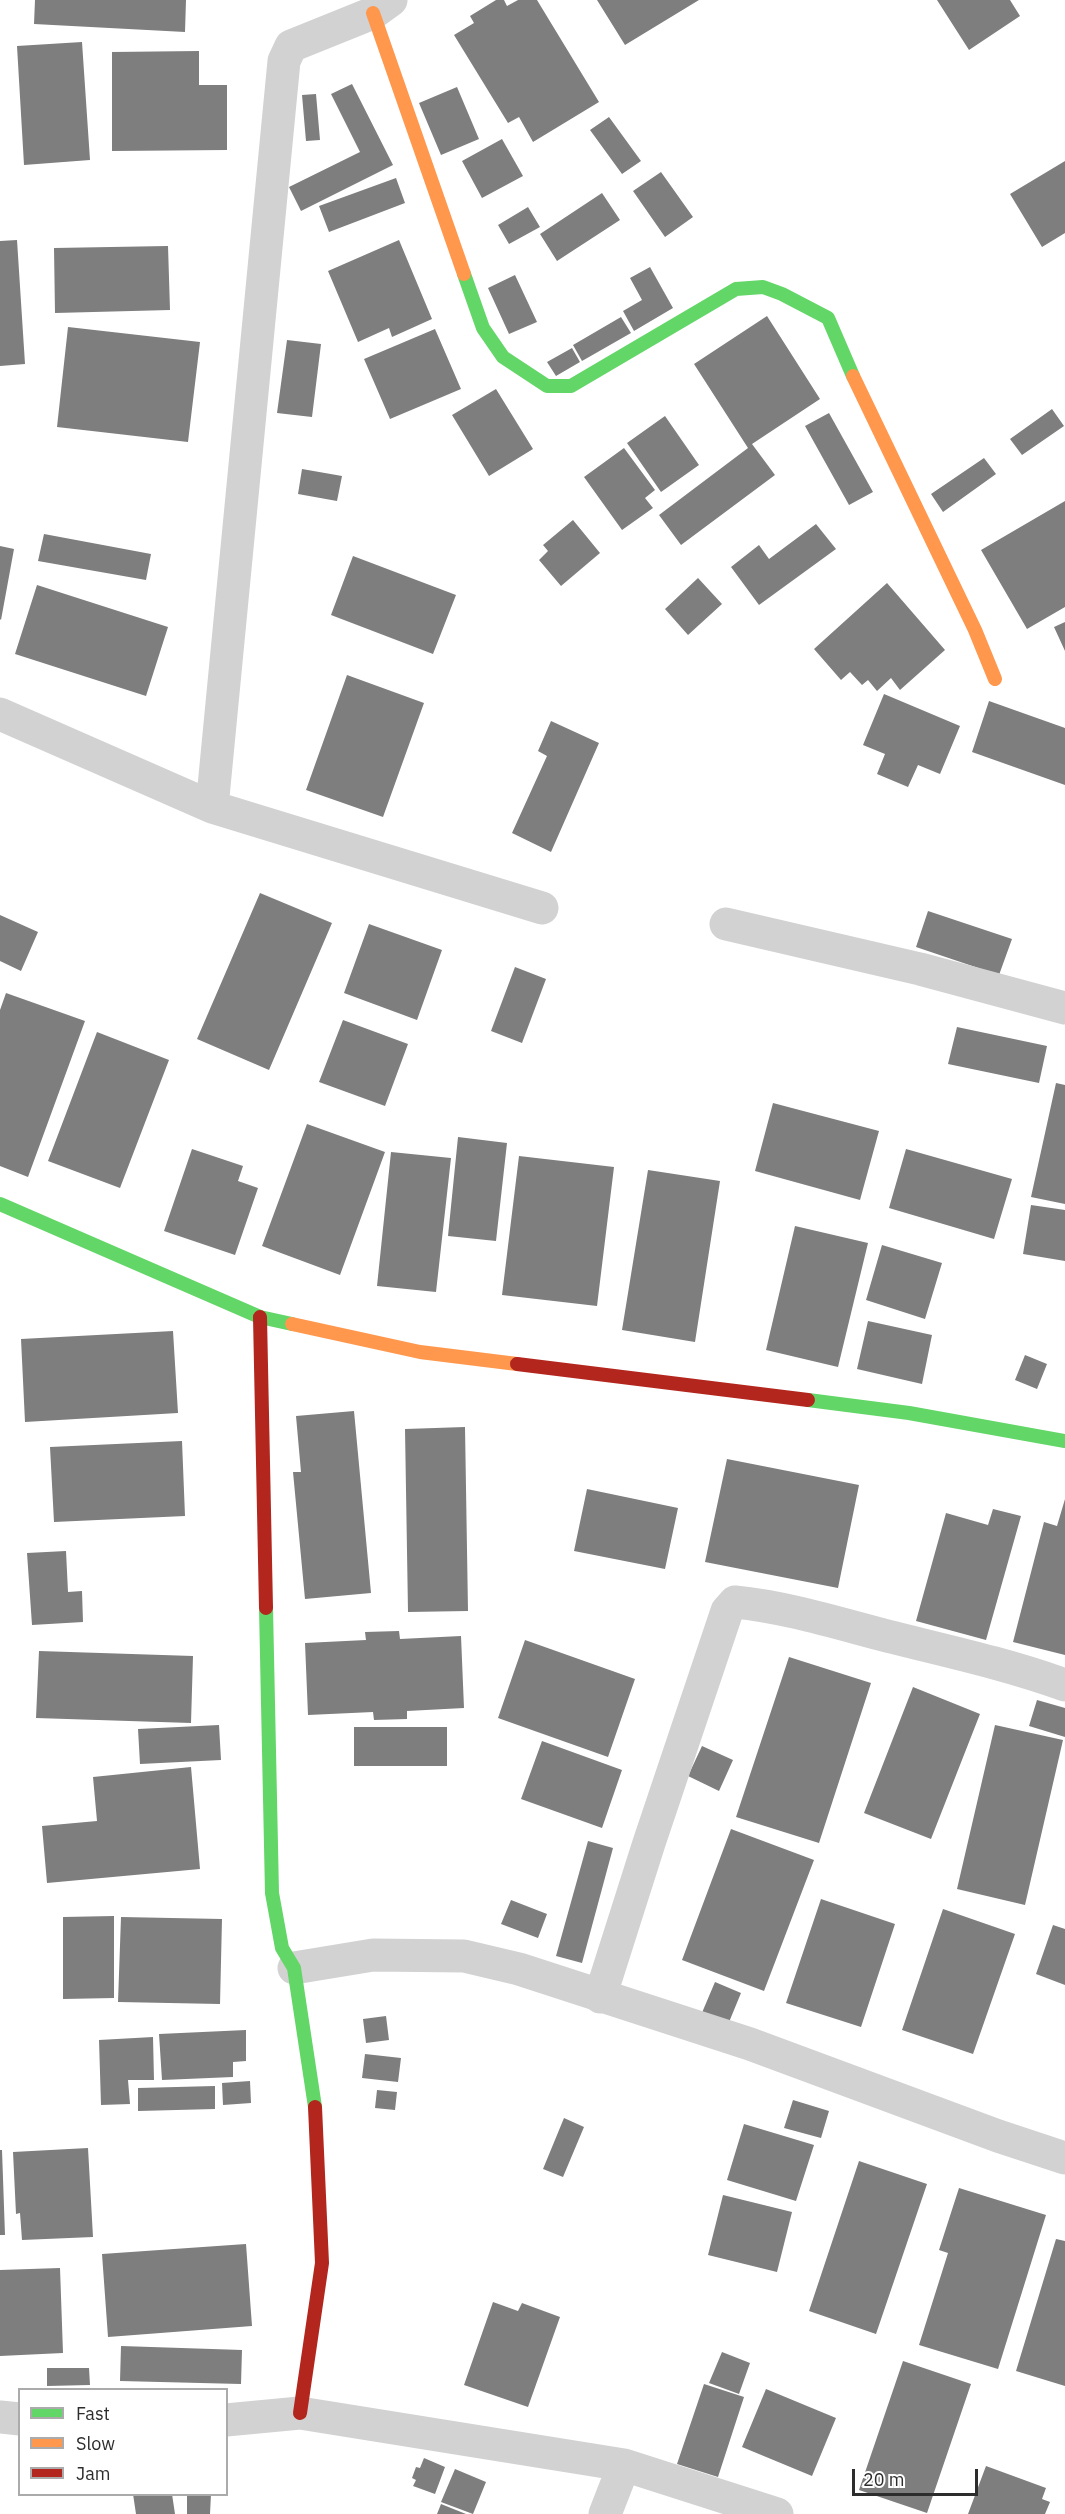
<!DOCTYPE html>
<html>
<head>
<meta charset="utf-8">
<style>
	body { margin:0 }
	#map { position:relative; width:1065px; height:2514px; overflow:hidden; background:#fff; font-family:"IBM Plex Sans",sans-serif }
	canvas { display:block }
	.legend { position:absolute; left:18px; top:2388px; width:210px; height:108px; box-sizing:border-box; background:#fff; border:2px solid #ababab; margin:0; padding:8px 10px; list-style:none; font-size:18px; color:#2d2d2d }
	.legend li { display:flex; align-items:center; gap:12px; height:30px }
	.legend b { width:30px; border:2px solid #ababab }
	.scale { position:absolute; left:852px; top:2469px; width:126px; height:27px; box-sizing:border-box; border:3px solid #2d2d2d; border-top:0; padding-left:8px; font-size:18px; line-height:21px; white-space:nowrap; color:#2d2d2d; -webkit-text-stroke:4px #fff; paint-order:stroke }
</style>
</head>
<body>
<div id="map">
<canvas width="1065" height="2514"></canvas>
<ul class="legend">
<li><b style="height:8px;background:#63d668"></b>Fast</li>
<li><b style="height:8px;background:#ff974d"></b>Slow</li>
<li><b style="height:8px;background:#b3261e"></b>Jam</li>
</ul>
<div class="scale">20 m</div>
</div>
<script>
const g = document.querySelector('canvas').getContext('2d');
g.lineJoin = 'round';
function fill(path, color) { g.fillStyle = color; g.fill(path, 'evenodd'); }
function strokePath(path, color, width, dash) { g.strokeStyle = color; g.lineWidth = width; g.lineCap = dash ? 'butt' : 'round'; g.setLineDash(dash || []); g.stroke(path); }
const building = new Path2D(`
	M35,0H186L185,32L34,24Z
	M496,0H504L507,6L518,0H537L599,102L533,142L519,117L508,123L454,35L474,23L470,16Z
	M597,0H699L625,45Z
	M937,0H1010L1020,16L969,50Z
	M82,42L90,160L24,165L17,46Z
	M199,51V85H227V150L112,151V52Z
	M352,84L393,165L301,211L289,187L360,152L331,94Z
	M457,87L479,139L441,155L419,103Z
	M316,94L320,140L306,141L302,95Z
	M609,117L641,161L622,174L590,130Z
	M502,139L523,176L482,198L462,161Z
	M1065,161V233L1042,247L1010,194Z
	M661,172L693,217L665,237L633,191Z
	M396,178L405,203L329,232L319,206Z
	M602,193L620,220L557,261L540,234Z
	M528,207L540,227L509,244L498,225Z
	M17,240L25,364L0,366V241Z
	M399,240L432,319L392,337L389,328L358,342L328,271Z
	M168,246L170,310L55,313L54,248Z
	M650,267L673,308L634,331L623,311L642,300L630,278Z
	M515,275L537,322L509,334L488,288Z
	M767,316L820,399L752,444L775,475L681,545L659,515L748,448L694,364Z
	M621,317L631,333L582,361L573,345Z
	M68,327L200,342L188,442L57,427Z
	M435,329L461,389L390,419L364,359Z
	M287,340L321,344L312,417L277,413Z
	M572,348L580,362L556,376L547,362Z
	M496,389L533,449L489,476L452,415Z
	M1052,409L1064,426L1022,455L1010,439Z
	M829,413L873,492L849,505L805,426Z
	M665,416L699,465L661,492L627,443Z
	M624,448L655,490L645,498L653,508L622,530L584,477Z
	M984,458L996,474L943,512L931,494Z
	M302,469L342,476L337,501L298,494Z
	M1065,501V607L1027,629L981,550Z
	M573,520L600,553L561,586L539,560L548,551L543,545Z
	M816,524L836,549L759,605L731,567L759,545L769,559Z
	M44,534L151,554L146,580L38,561Z
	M0,546L14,549L1,620L0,619Z
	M353,556L456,595L433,654L331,615Z
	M698,578L722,604L688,635L665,609Z
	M887,583L945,650L900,690L891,678L877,691L868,680L862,685L850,672L841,680L814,649Z
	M37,585L168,627L146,696L15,654Z
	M1065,622V651L1054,627Z
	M347,675L424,703L383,817L306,790Z
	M884,694L960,726L940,774L918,765L908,787L877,774L885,754L863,745Z
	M989,701L1065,728V785L972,752Z
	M551,721L599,743L551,852L512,833L547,756L538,751Z
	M260,893L332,923L269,1070L197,1039Z
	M928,911L1012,939L999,975L916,947Z
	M0,915L38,932L21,971L0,961Z
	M369,924L442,950L417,1020L344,993Z
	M515,967L546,979L522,1043L491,1031Z
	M6,993L85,1021L28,1177L0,1166V1010Z
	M343,1020L408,1044L385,1106L319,1082Z
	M957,1027L1047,1046L1039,1083L948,1064Z
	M97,1032L169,1060L120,1188L48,1161Z
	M1056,1083L1065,1085V1204L1031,1197Z
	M773,1103L879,1131L860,1200L755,1171Z
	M307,1124L385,1152L340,1275L262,1246Z
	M458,1137L507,1143L496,1241L448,1236Z
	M192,1149L243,1166L238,1181L258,1188L235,1255L164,1231Z
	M906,1149L1012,1179L994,1239L889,1208Z
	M391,1152L451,1158L436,1292L377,1286Z
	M519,1156L614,1167L597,1306L502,1295Z
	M648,1170L720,1181L695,1342L622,1330Z
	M1031,1205L1065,1210V1261L1023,1254Z
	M795,1226L868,1243L838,1367L766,1350Z
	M882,1245L942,1263L925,1319L866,1300Z
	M868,1321L932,1335L922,1384L857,1369Z
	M173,1331L178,1413L25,1422L21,1339Z
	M1025,1355L1047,1364L1037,1389L1015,1380Z
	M354,1411L371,1593L305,1599L293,1472H301L296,1416Z
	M465,1427L468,1611L408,1612L405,1429Z
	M182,1441L185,1516L54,1522L50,1447Z
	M727,1459L859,1485L838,1588L705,1562Z
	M587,1489L678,1508L665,1569L574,1551Z
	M1065,1499V1655L1013,1642L1044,1522L1057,1526Z
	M993,1509L1021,1516L986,1640L916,1621L946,1513L988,1525Z
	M66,1551L68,1592L82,1591L83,1622L32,1625L27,1553Z
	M399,1631L400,1639L461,1636L464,1708L407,1711V1719L374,1720L373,1712L308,1715L305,1643L366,1640L365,1632Z
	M525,1640L635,1679L608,1757L498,1718Z
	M39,1651L193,1656L191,1723L36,1718Z
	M789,1657L871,1683L819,1843L736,1817Z
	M913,1687L980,1714L931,1839L864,1813Z
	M1037,1700L1065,1708V1737L1029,1726Z
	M219,1725L221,1760L140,1764L138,1729Z
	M995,1725L1063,1740L1025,1905L957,1889Z
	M354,1727H447V1766H354Z
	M542,1741L622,1770L602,1828L521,1799Z
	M702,1746L733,1760L719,1791L688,1776Z
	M191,1767L200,1869L47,1883L42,1826L97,1821L93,1777Z
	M731,1829L814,1860L764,1991L682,1960Z
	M588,1841L613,1848L582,1963L556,1956Z
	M821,1899L895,1924L861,2027L786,2003Z
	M511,1900L547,1914L538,1938L501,1924Z
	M943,1909L1015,1934L973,2054L902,2030Z
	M114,1916V1998L63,1999V1917Z
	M121,1917L222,1919L220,2004L118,2002Z
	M1053,1925L1065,1929V1985L1036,1974Z
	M715,1982L741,1993L727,2027L701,2015Z
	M386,2016L389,2040L366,2043L363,2019Z
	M246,2030V2061L233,2062V2077L162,2080L159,2034Z
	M153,2037L154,2080H128L130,2104L101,2105L99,2040Z
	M365,2054L401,2058L398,2082L362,2078Z
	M250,2081L251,2103L223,2105L222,2083Z
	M215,2086V2109L138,2111V2088Z
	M377,2090L397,2092L395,2110L375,2108Z
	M793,2100L829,2111L821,2138L784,2128Z
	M564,2118L584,2127L563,2177L543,2169Z
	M744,2124L814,2145L796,2201L727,2180Z
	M88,2148L93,2237L22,2240L20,2213L16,2214L13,2152Z
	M0,2150H2L5,2235H0Z
	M859,2161L927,2184L876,2334L809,2311Z
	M959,2188L1046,2215L998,2369L919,2345L948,2253L939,2250Z
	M723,2195L792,2212L777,2272L708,2255Z
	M1056,2239L1065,2241V2386L1016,2371Z
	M246,2244L252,2326L108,2337L102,2254Z
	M60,2268L63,2353L0,2356V2270Z
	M493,2302L518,2311L522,2303L560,2317L528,2407L464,2385Z
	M121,2346L242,2350L241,2384L120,2381Z
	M722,2352L750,2363L739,2394L709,2383Z
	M903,2361L971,2384L927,2513L859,2490Z
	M47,2368H89L90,2385L47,2386Z
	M704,2384L744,2397L718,2477L677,2464Z
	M766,2389L836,2418L812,2476L742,2447Z
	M424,2458L445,2467L435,2494L413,2486L416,2480L412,2478L416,2467L420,2468Z
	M986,2466L1046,2488L1042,2499L1050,2502L1045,2514H968Z
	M455,2469L486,2482L473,2514L441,2502Z
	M133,2494H172L175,2514H136Z
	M187,2494H211L210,2514H187Z
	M441,2504L466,2514H437Z`);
const street = new Path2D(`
	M0,714L212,807L542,908
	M212,807L284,61L291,46L373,13L391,0
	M726,924L920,969L1065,1008
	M294,1968L373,1955L464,1956L519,1969L750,2044L998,2136L1065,2158
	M600,1997L649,1843L727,1611L735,1602C786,1607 837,1623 887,1636C947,1651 1007,1664 1065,1685
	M0,2417L20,2419
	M226,2420L300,2413L624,2465L777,2514
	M605,2514L624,2465`);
const fast = new Path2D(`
	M464,274L483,328L503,357L547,386H571L736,289L763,287L782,294L828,318L853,376
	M0,1204L260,1317L292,1324
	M808,1400L909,1413L1065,1441
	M266,1608L272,1893L282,1948L294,1968L315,2107`);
const slow = new Path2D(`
	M373,13L464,274
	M853,376L975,630L995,679
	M292,1324L420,1352L517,1364`);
const jam = new Path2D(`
	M260,1317L266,1608
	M517,1364L808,1400
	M300,2413L322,2263L315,2107`);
fill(building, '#7e7e7e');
strokePath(street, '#d2d2d2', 33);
strokePath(fast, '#63d668', 14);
strokePath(slow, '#ff974d', 14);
strokePath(jam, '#b3261e', 14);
</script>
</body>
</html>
